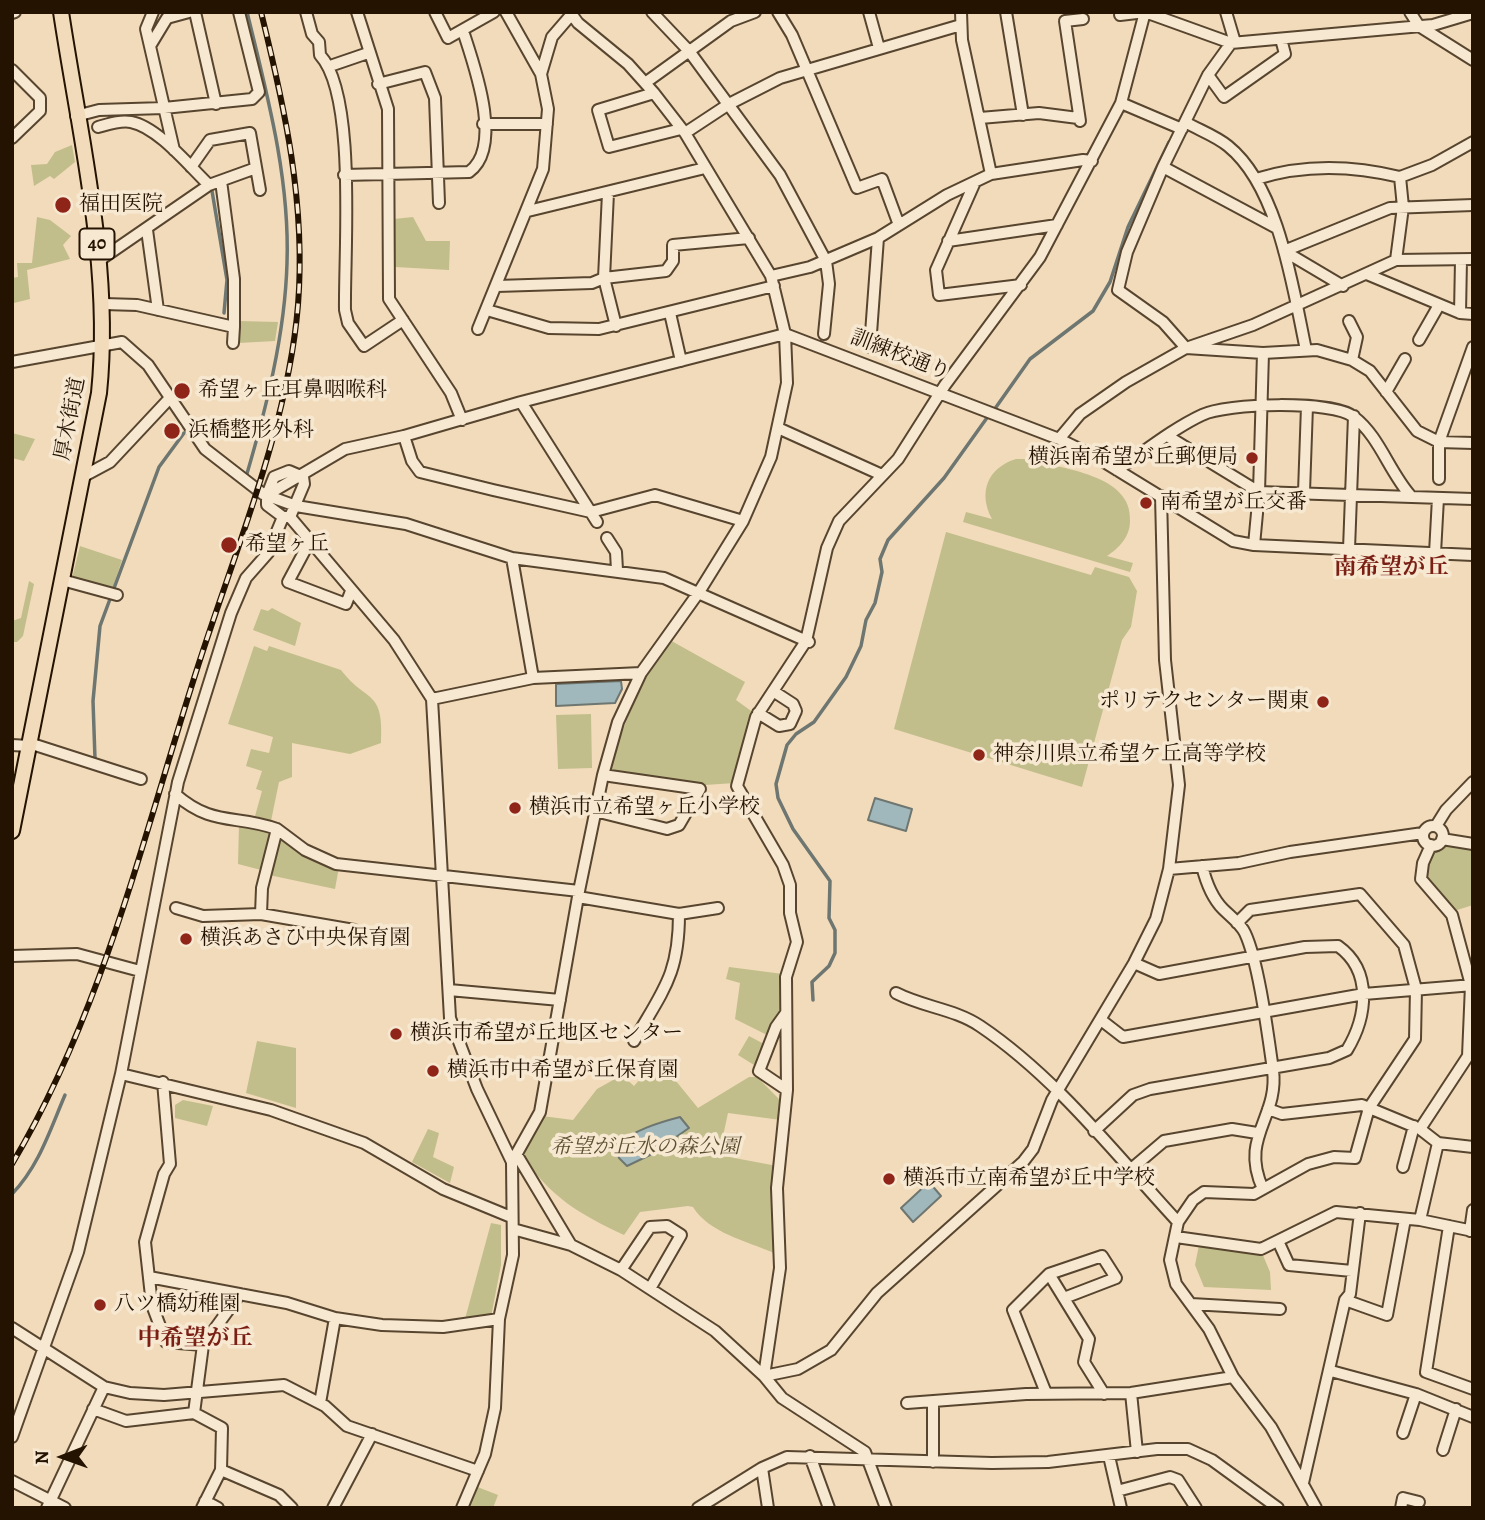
<!DOCTYPE html>
<html>
<head>
<meta charset="utf-8">
<style>
	body { margin:0 }
	#map { position:relative; width:1485px; height:1520px; overflow:hidden; background:#f2dbba; font-family:Alegreya,serif }
	canvas { display:block }
	.frame { position:absolute; inset:0; border:14px solid #241301; pointer-events:none }
	.north { position:absolute; left:28px; top:1422px; width:70px; height:70px; -webkit-text-stroke:5px #f7e8d2; paint-order:stroke; rotate:269deg; font-size:19px; font-weight:700; line-height:28px; text-align:center; color:#241301 }
	.north::after { content:''; display:block; margin:auto; width:24px; height:32px; background:#241301; clip-path:polygon(50% 0,100% 100%,50% 72%,0 100%) }
</style>
</head>
<body>
<div id="map">
<canvas width="1485" height="1520"></canvas>
<div class="frame"></div>
<div class="north">N</div>
</div>
<script>
const g = document.querySelector('canvas').getContext('2d');
g.lineJoin = 'round';
function fill(path, color) { g.fillStyle = color; g.fill(path, 'evenodd'); }
function strokePath(path, color, width, dash) { g.strokeStyle = color; g.lineWidth = width; g.lineCap = dash ? 'butt' : 'round'; g.setLineDash(dash || []); g.stroke(path); }
function label(font, color, halo, rows, align = 'center') {
  g.font = font + ' Alegreya,"Noto Serif JP",serif'; g.lineWidth = 7; g.setLineDash([]); g.textBaseline = 'middle'; g.strokeStyle = halo; g.fillStyle = color; for (const [text, x, y, turn = 0] of rows) {
    g.save(); g.translate(x, y); g.rotate((+turn || 0) * Math.PI / 180); g.textAlign = isNaN(turn) ? turn : align; if (halo) g.strokeText(text, 0, 0); g.fillText(text, 0, 0); g.restore();
  }
}
const green = new Path2D(`
	M72,145L75,162L54,179L50,176L34,186L31,165L47,164L55,152Z
	M37,217L50,220L71,236L63,245L70,259L27,270L30,299L14,303L12,278L18,277L17,263H32Z
	M413,217L426,241H450L449,270L395,267L394,219Z
	M238,321L278,322L275,341L238,343Z
	M12,433L35,439L24,461L12,458Z
	M1016,459H1027C1061,469 1133,474 1130,521C1130,537 1119,548 1107,556L1133,563L1130,572L963,522L966,512L992,519C978,493 987,468 1016,459Z
	M946,532L1091,575L1095,567L1129,577L1137,591L1131,627L1122,640L1082,787L894,729Z
	M80,546L122,560L113,587L72,578Z
	M29,581L34,584L23,636L17,642H12V621L21,618Z
	M272,608L301,623L295,646L253,630L261,609L268,611Z
	M668,639L745,682L736,700L754,713L738,757L735,783L705,785L609,771C623,723 642,682 668,639Z
	M254,646L267,651L269,646L341,670C367,704 384,688 381,743L350,754L292,743V777L279,782L271,821L255,816L262,791L256,789L262,771L246,766L251,749L269,753L273,737L228,724Z
	M591,714L592,768L558,769L556,715Z
	M239,825L275,830L265,871L238,864Z
	M279,834L339,867L335,889L269,875Z
	M1449,844L1473,849V905L1454,911C1434,889 1406,864 1449,844Z
	M729,967L783,974L782,1016L769,1036L735,1019L740,983L726,979Z
	M749,1036L764,1044L754,1065L738,1055Z
	M257,1041L296,1048V1108L246,1093Z
	M658,1059L698,1108L749,1077H757L781,1101V1120L728,1113L720,1150L724,1156L777,1166L774,1253C747,1241 709,1233 693,1207L688,1206L640,1212L624,1235C581,1215 548,1196 523,1155L542,1116L573,1120L597,1089L622,1075L634,1086Z
	M183,1100L213,1106L207,1126L175,1118V1105Z
	M428,1129L439,1133L433,1157L454,1167L450,1183L412,1162Z
	M491,1223L501,1225V1265L491,1317L465,1319Z
	M1199,1245L1262,1253L1270,1272L1271,1290L1204,1287L1195,1265Z
	M475,1486L498,1495L493,1508H465Z`);
const water = new Path2D(`
	M621,681L622,689L615,703L556,706V684Z
	M875,798L912,809L906,831L868,820Z
	M680,1117L689,1128L650,1155L627,1166L619,1158L616,1145C635,1130 657,1123 680,1117Z
	M929,1182L941,1196L913,1222L901,1208Z`);
const stream = new Path2D(`
	M212,191L227,280L224,313
	M994,410L1030,359L1093,311L1110,282L1128,227L1169,142
	M246,477C266,409 285,335 287,263C290,178 267,94 247,12
	M95,759L93,701L100,626L159,467L184,433
	M813,1000L812,982L829,966L835,953V930L829,918L830,881L793,829L778,798L776,784L787,745L796,734L814,722L846,677L861,646L866,620L875,603L882,572L880,559L888,540L944,478L989,415
	M12,1194C39,1166 50,1130 65,1095`);
const minor = new Path2D(`
	M153,12L146,29L174,150
	M195,12L216,104
	M306,12L312,34L319,42L320,55C357,95 344,253 345,310L348,323L364,346L403,320
	M357,12L388,109L389,299L451,393L462,420
	M435,12L448,38L494,12
	M506,12L541,74
	M652,12L689,51L780,175L826,261L829,284L824,334
	M778,12L792,35L857,188L882,179L899,225
	M869,12L879,48
	M961,12L962,40L991,174
	M1006,12L1023,115
	M1226,12L1234,39L1208,75L1163,167L1127,252L1118,290L1163,322L1186,348L1263,353L1317,350L1352,360L1370,371L1417,431L1439,442L1473,443
	M1410,12L1419,26L1473,60
	M12,13L15,12
	M1120,15L1145,12L1231,43L1433,25L1473,13
	M150,46L167,18L189,12
	M330,66L368,53
	M12,70L40,98V111L12,138
	M1208,75L1224,97L1285,54L1281,39
	M645,83L731,21L755,12
	M378,84L425,72L435,98L439,203
	M654,93L598,110L609,147L681,129
	M1121,103L1182,129
	M76,116L99,110L164,108L252,99L259,92L239,12
	M980,118L1039,113L1078,118
	M1080,121L1065,21L1083,19
	M1185,122C1199,130 1216,136 1228,146C1279,187 1293,289 1306,350
	M483,124H547
	M98,127C109,124 120,120 131,122C158,127 190,167 209,185
	M685,133L729,104L780,78L961,25
	M191,167L210,140L250,133L260,190
	M1163,167L1275,227
	M344,175L469,172C504,147 474,65 463,31
	M1400,177L1432,165L1473,142
	M1256,179C1303,164 1351,165 1400,177L1403,207L1396,260
	M975,182L936,270L939,295L1021,285
	M608,193L604,278L616,326
	M528,211L705,168
	M147,230L158,310
	M948,241L1057,225
	M1284,251L1390,208L1473,205
	M1284,251L1343,286
	M100,260L209,185L256,168
	M1369,275L1460,313L1473,314
	M771,276L810,267L878,238L947,195L991,174L1083,160L1092,161
	M497,286L592,283L604,278L666,271L673,261V245L749,238
	M104,304L137,305L234,327V279L221,181
	M487,310L549,328L599,329L774,286
	M670,313L681,361
	M1460,313L1461,260
	M1349,321L1357,337L1352,360
	M478,329L543,169L548,109L541,74L552,37L571,15
	M1419,340L1439,305
	M233,343L234,327
	M870,347L878,238
	M12,362L122,342L148,365L205,449L263,494L296,506L406,524L512,558L664,578L809,642
	M1386,392L1405,359
	M521,402L597,522
	M778,428L882,475
	M404,436L412,461L420,472L493,490L591,512L655,495L743,521
	M1169,437L1259,492L1473,499
	M1059,439L1080,414L1126,382L1186,348L1253,325L1396,260L1473,259
	M1117,470C1144,452 1172,429 1202,415C1226,403 1333,400 1354,417C1379,436 1389,471 1410,495
	M289,471L303,477L304,484L290,517H283L267,505V495L274,477Z
	M82,477L110,462L169,399
	M1439,479V442L1473,347
	M1304,492L1307,406
	M267,495L345,449L404,436L521,402L785,334L1059,439L1096,457L1233,541L1254,545L1473,555
	M290,517L394,640L432,699L450,1018L477,1089L512,1162L513,1255L499,1319L495,1408L485,1454L462,1508
	M607,538L616,552L617,570
	M311,539L288,582L346,604L351,591
	M1254,545L1259,492L1263,353
	M1349,549L1354,416
	M1435,553L1438,498
	M512,558L533,678
	M62,580L117,595
	M432,699L533,678L641,673
	M758,713L779,726L790,724L796,711L793,704L773,691
	M29,743L141,779
	M12,745L29,746
	M175,794C213,827 234,814 277,829L262,888L261,914
	M595,811L667,829L679,825L700,789L603,775
	M1436,826L1446,810L1473,782
	M1423 836a10 10 0 1 1 20 0a10 10 0 1 1-20 0Z
	M277,829L305,850L336,864L579,891
	M1442,839L1473,844
	M1202,866C1206,882 1212,898 1223,909C1230,916 1241,924 1245,933C1259,963 1268,1036 1273,1070C1279,1118 1239,1137 1263,1189
	M1169,869L1239,863L1290,852L1423,833
	M578,897L679,914L718,908
	M176,908L203,916L261,914L354,930
	M1237,923L1250,910L1360,894L1404,945L1416,989L1415,1039L1369,1108L1355,1158L1334,1157L1308,1164L1254,1194L1204,1192L1193,1200L1178,1222L1170,1260L1176,1284L1209,1329L1233,1377L1271,1427L1316,1508
	M12,956L77,954L140,971
	M449,990L560,1000
	M896,993C923,1007 955,1009 980,1026C1056,1077 1116,1155 1178,1222
	M786,1013L776,1027L759,1071L787,1090
	M1101,1020L1123,1037L1364,994L1473,985
	M634,1041C663,990 679,975 679,914
	M121,1074L271,1110L364,1143L443,1189L511,1217
	M163,1082L170,1164L164,1174L145,1242L152,1305L166,1342L203,1345
	M1268,1109L1282,1114L1362,1105L1420,1129L1438,1143L1473,1147
	M1420,1129L1468,1056L1471,985L1452,915L1421,879L1423,863L1431,845
	M1094,1131L1133,1095L1150,1089L1329,1058L1347,1050C1367,1017 1373,971 1338,946L1305,947L1159,974L1134,963
	M517,1155L571,1245
	M512,1162L540,1112L579,891L603,775L618,722L641,673L699,592L743,521L771,457L787,383L785,334L771,276L685,133L654,93L628,64L578,23L570,12
	M1403,1167L1414,1126
	M1130,1170L1164,1141L1232,1129L1257,1133
	M1420,1220L1438,1143
	M1449,1226L1426,1372L1473,1389
	M513,1229L571,1245L621,1270L715,1331L764,1376L782,1398L865,1452L886,1508
	M1470,1231L1473,1210
	M1176,1237L1261,1249L1336,1212L1420,1220L1473,1231
	M1278,1241L1289,1265L1352,1271
	M621,1270L650,1227L667,1226L681,1235L651,1287
	M1049,1274L1089,1339L1084,1362L1104,1394
	M149,1277L287,1303L335,1318L382,1325L443,1327L499,1319
	M1345,1300L1387,1315L1405,1219
	M1191,1304L1280,1309
	M12,1328L104,1387L130,1393L164,1395L284,1385L325,1406L347,1426L478,1471
	M1331,1371L1416,1394L1473,1417
	M764,1376L780,1268L777,1188L787,1090L786,977L797,942L790,913V885L783,865L737,786L756,717L806,641L827,548L839,521L898,459L945,385L1040,257L1121,103L1145,12
	M764,1376L798,1369L831,1350L877,1293L1023,1162L1033,1149L1052,1100L1134,963L1156,919L1169,869L1179,785L1165,660L1161,496
	M1046,1393L1013,1310L1049,1274L1102,1256L1116,1278L1064,1298
	M1131,1393L1137,1452
	M320,1403L335,1318
	M907,1403L1026,1394L1131,1393L1233,1377
	M93,1409L126,1421L194,1413L222,1428L221,1470L202,1508
	M194,1413L203,1345L240,1294
	M1403,1433L1416,1394
	M12,1437L78,1252L121,1074L178,782L231,613L246,578L268,553L283,517
	M1443,1450L1456,1409
	M810,1456L829,1508
	M1109,1456L1121,1508
	M933,1462V1402
	M762,1468L768,1508
	M221,1470L279,1495L292,1508
	M12,1481L65,1508
	M1303,1483L1345,1300L1350,1294L1360,1213
	M1117,1491L1170,1477L1178,1480L1196,1508
	M205,1501L218,1508
	M47,1508L104,1387
	M333,1508L372,1434
	M698,1508L762,1468L787,1457L992,1463L1048,1462L1157,1449H1188L1212,1460L1278,1508
	M1401,1508L1403,1498L1419,1502`);
const major = new Path2D(`
	M12,831L99,393C112,266 80,138 61,12`);
const rail = new Path2D(`
	M12,1164C104,1009 143,836 198,666C235,550 288,427 298,305C306,204 285,109 261,12`);
const markers = [
	[63,205,9,"#8f2418"],
	[182,391,9,"#8f2418"],
	[172,431,9,"#8f2418"],
	[1252,458,7,"#8f2418"],
	[1146,503,7,"#8f2418"],
	[229,545,9,"#8f2418"],
	[1323,702,7,"#8f2418"],
	[979,755,7,"#8f2418"],
	[515,808,7,"#8f2418"],
	[186,939,7,"#8f2418"],
	[396,1034,7,"#8f2418"],
	[433,1071,7,"#8f2418"],
	[889,1179,7,"#8f2418"],
	[100,1305,7,"#8f2418"]
];
const shields = [
	[97,244,35]
];
const shieldNames = [
	["40",97,244]
];
const poiNames = [
	["福田医院",79,205],
	["希望ヶ丘耳鼻咽喉科",198,391],
	["浜橋整形外科",188,431],
	["横浜南希望が丘郵便局",1238,458,"right"],
	["南希望が丘交番",1160,503],
	["希望ヶ丘",245,545],
	["ポリテクセンター関東",1309,702,"right"],
	["神奈川県立希望ケ丘高等学校",993,755],
	["横浜市立希望ヶ丘小学校",529,808],
	["横浜あさひ中央保育園",200,939],
	["横浜市希望が丘地区センター",410,1034],
	["横浜市中希望が丘保育園",447,1071],
	["横浜市立南希望が丘中学校",903,1179],
	["八ツ橋幼稚園",114,1305]
];
const streetNames = [
	["訓練校通り",900,356,21],
	["厚木街道",71,419,-79]
];
const parkNames = [
	["希望が丘水の森公園",645,1148]
];
const neighbourhoodNames = [
	["南希望が丘",1391,568],
	["中希望が丘",195,1339]
];
fill(green, '#c1be8b');
fill(water, '#a0b8bb');
strokePath(water, '#6e7671', 2);
strokePath(stream, '#6e7671', 3.5);
strokePath(minor, '#58452f', 14);
strokePath(major, '#241301', 18);
strokePath(minor, '#f7e8d2', 10);
strokePath(major, '#f2dbba', 14);
strokePath(rail, '#241301', 6);
strokePath(rail, '#f7e8d2', 3.5, [10]);
for (const [x, y, r, color] of markers) { const dot = new Path2D(); dot.arc(x, y, r, 0, 2 * Math.PI); g.fillStyle = color; g.fill(dot); strokePath(dot, '#f7e8d2', 2.5); }
for (const [x, y, w] of shields) { const box = new Path2D(); box.roundRect(x - w / 2, y - 15.5, w, 31, 5); g.fillStyle = '#f7e8d2'; g.fill(box); strokePath(box, '#241301', 2); }
label('bold 19px', '#241301', null, shieldNames);
label('21px', '#241301', '#f7e8d2', poiNames, 'left');
label('21px', '#241301', '#f7e8d2', streetNames);
label('italic 21px', '#5b4f31', '#f7e8d2', parkNames);
label('bold 23px', '#7a1f14', '#f7e8d2', neighbourhoodNames);
</script>
</body>
</html>
